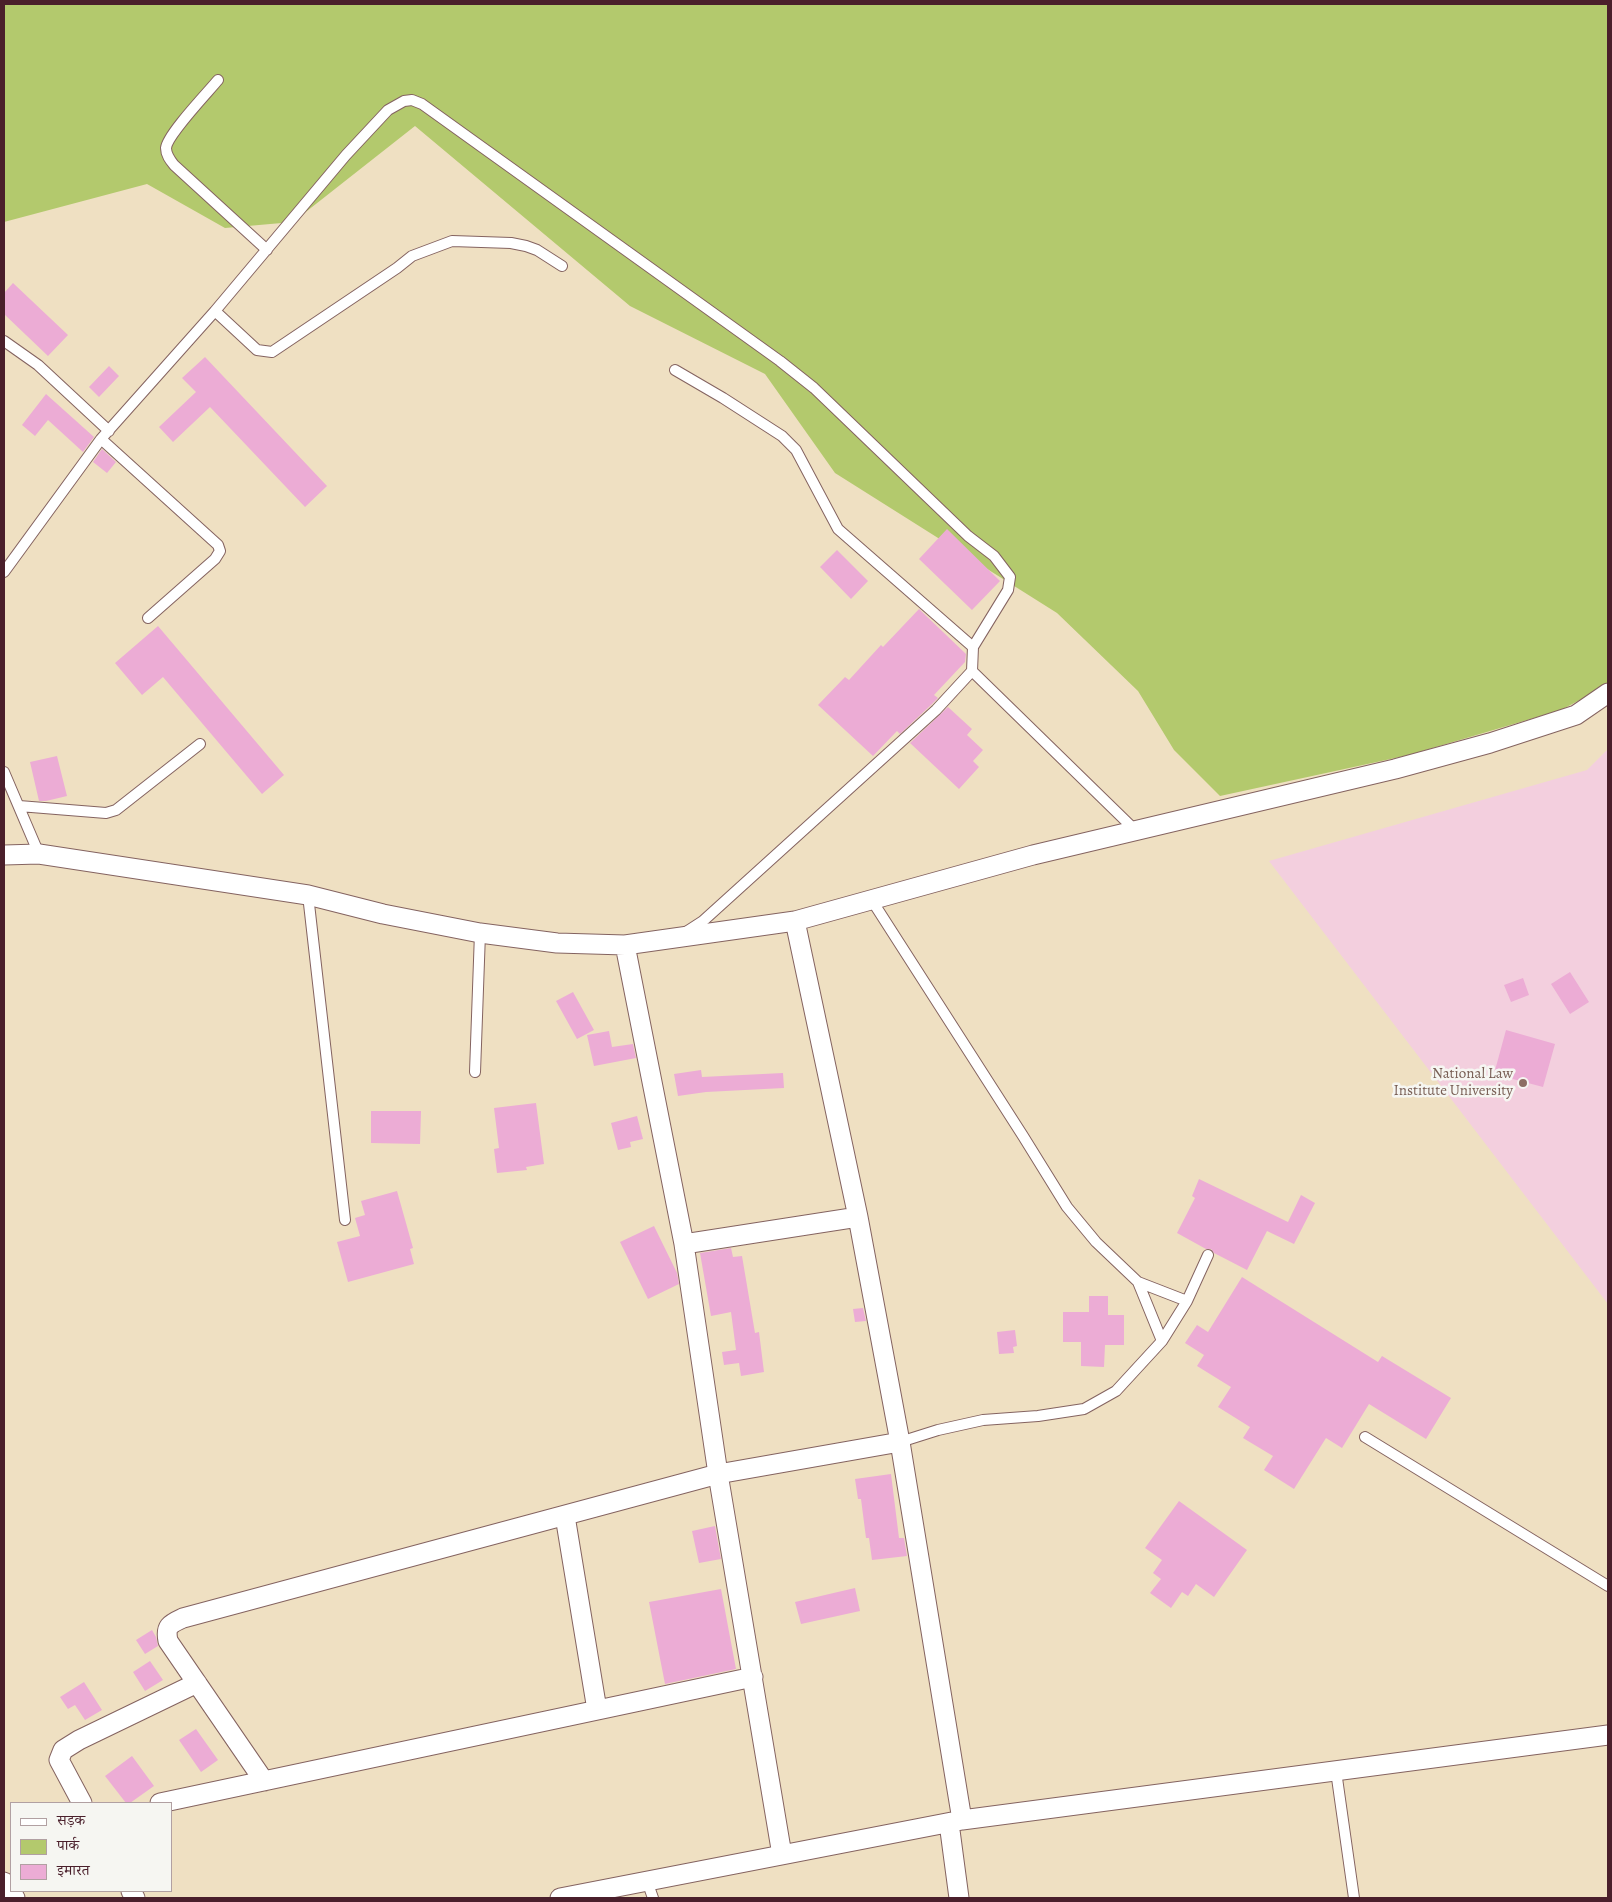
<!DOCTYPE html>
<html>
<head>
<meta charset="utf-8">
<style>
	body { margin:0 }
	#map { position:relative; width:1612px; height:1902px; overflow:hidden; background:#efe0c2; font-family:Alegreya,"Noto Serif Devanagari",serif }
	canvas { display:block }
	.frame { position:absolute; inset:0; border:5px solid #4a1f2b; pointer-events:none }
	.legend { position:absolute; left:10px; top:1802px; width:162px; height:90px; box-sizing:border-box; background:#f6f6f2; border:1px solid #b1a0a2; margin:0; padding:6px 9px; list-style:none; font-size:15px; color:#4a1f2b }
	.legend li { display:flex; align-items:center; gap:10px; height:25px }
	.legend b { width:25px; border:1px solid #b1a0a2 }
</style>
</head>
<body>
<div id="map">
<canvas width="1612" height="1902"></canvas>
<div class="frame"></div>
<ul class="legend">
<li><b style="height:6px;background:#fff"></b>सड़क</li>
<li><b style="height:14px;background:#b3c96d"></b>पार्क</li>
<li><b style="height:14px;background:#ecacd5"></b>इमारत</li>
</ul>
</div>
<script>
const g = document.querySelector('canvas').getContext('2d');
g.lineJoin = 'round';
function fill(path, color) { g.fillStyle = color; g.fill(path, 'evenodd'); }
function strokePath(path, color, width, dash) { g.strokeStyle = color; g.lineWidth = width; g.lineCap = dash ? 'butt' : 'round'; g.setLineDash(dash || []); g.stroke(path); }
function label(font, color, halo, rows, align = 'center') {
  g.font = font + ' Alegreya,serif'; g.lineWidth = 5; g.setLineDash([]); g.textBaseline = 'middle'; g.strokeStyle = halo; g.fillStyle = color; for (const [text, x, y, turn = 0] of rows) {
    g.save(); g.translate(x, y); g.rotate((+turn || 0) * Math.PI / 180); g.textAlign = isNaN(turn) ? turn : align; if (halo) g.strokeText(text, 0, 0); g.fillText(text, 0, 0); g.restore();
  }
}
const built = new Path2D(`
	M1608,749V1304L1269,861L1587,770Z`);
const green = new Path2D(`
	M4,4H1608V685L1561,710L1409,755L1220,796L1174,750L1138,691L1057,613L835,473L765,374L630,306L415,126L293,222L225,228L147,184L4,222Z`);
const building = new Path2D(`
	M13,283L68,335L48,356L4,314V293Z
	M205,357L327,486L305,507L210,407L173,442L159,427L196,392L182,378Z
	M109,366L119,376L99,397L89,387Z
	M46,394L94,437L83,452L48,420L35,436L22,425Z
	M102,449L116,462L107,473L93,462Z
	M947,529L1000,581L972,610L919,559Z
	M837,550L868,581L851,599L820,567Z
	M919,609L966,654L965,662L934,695L938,698L931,705L900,734L897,731L873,756L818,705L845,677L849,680L881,645L883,647Z
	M158,626L284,775L262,794L163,677L142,695L115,663Z
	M948,707L972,729L967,735L983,750L973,761L979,767L959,789L910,743Z
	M57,756L67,796L46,801H39L30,762Z
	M1570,972L1589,1002L1570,1014L1551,984Z
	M1523,978L1529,995L1511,1002L1504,985Z
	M573,992L594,1030L577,1039L556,1001Z
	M1506,1030L1555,1044L1543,1087L1494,1074Z
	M609,1031L612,1047L633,1044L636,1058L594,1066L587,1035Z
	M701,1070L702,1077L783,1073L784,1088L706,1092L678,1096L674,1074Z
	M536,1103L544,1164L526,1167L527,1170L497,1173L494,1149L499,1148L494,1108Z
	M371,1111H421L420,1144L371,1143Z
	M637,1116L643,1139L630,1142L631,1147L618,1150L611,1123Z
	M1199,1179L1288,1222L1301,1195L1315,1203L1294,1244L1267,1231L1247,1270L1214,1253L1211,1249H1206L1177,1233L1195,1198L1192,1196Z
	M397,1191L413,1248L410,1249L414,1264L348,1282L337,1242L360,1236L355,1218L365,1215L361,1201Z
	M654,1226L677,1273L679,1284L648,1299L620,1242Z
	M731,1248L733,1257L742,1256L755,1333L759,1332L764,1372L741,1376L739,1363L724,1365L722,1352L736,1350L731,1312L711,1316L700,1253Z
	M1242,1277L1378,1362L1382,1356L1451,1398L1426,1439L1369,1404L1342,1448L1326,1438L1294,1489L1264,1470L1273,1456L1243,1438L1250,1427L1218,1407L1231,1387L1197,1366L1204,1355L1185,1343L1197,1325L1208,1332Z
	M1089,1296H1108V1315H1124V1345H1105L1104,1367L1081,1366V1342H1063V1312H1089Z
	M863,1308L866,1321L855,1322L853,1309Z
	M1015,1330L1017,1346L1013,1347L1014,1353L999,1354L997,1332Z
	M891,1474L899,1538H904L907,1556L872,1560L869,1538H866L861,1499H858L855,1479Z
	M1179,1501L1247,1550L1214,1597L1196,1584L1188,1596L1182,1592L1171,1608L1150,1593L1161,1579L1153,1573L1162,1560L1145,1548Z
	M715,1526L721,1559L699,1563L692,1531Z
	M855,1588L860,1611L801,1624L795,1602Z
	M721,1589L736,1669L665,1684L649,1602Z
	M152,1630L156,1637L158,1646L145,1654L136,1640Z
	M150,1661L163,1680L145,1691L133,1672Z
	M84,1682L102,1710L85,1720L75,1705L68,1709L60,1697Z
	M196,1729L218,1760L201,1772L179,1740Z
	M132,1756L154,1786L130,1803H126L105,1776Z`);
const lane = new Path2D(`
	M218,80C208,92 167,135 166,148C166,155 170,160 174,165L267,250
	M215,311L257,350L272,352L397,268L412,256L452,241L511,243L526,246L537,250L562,266
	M4,341L38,365L109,431
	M675,370L723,398L782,436L796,450L838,529L973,647L972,671L936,710L703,921L686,932
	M101,439L218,545L220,551L215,559L148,618
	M4,572L101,439L215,311L346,155L388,110L404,101L412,100L422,104L780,361L814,388L968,536L994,556L1010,577L1008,590L973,647
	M972,671L1135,830
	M4,772L39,854
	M19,806L106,813L116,810L200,744
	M308,895L345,1220
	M871,899L1023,1136L1067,1207L1096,1242L1138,1282L1187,1301
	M475,1072L480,933
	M1138,1282L1162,1341
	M1365,1437L1608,1586
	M900,1442L938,1430L983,1420L1038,1416L1084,1409L1116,1391L1162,1341L1187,1301L1208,1255
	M1336,1771L1354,1898
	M647,1881L653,1898`);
const street = new Path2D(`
	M4,855L39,854L308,895L383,914L480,933L557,943L625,945L795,921L1033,855L1395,769L1490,743L1576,715L1608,693
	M795,921L858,1217L900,1442L962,1820
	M625,945L684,1244L718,1474L782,1855
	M684,1244L858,1217
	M565,1516L597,1710
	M264,1781L168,1641C165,1626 170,1624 183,1618L718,1474L900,1442
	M82,1803L59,1760L63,1750L79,1740L197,1683
	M160,1803L753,1677
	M949,1823L959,1898
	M4,1882L15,1898
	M131,1891L135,1898
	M560,1898L962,1820L1608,1735`);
const markers = [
	[1523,1083,5,"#8d6e63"]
];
const educationNames = [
	["National Law",1513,1074],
	["Institute University",1513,1091]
];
fill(built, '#f3cfde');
fill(green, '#b3c96d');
fill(building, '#ecacd5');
strokePath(lane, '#846360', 12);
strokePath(street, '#846360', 21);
strokePath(lane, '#fff', 10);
strokePath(street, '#fff', 19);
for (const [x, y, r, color] of markers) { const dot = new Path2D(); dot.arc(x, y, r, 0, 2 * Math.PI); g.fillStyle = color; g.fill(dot); strokePath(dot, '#f6f6f2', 2); }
label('15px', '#785e54', '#f6f6f2', educationNames, 'right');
</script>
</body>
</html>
